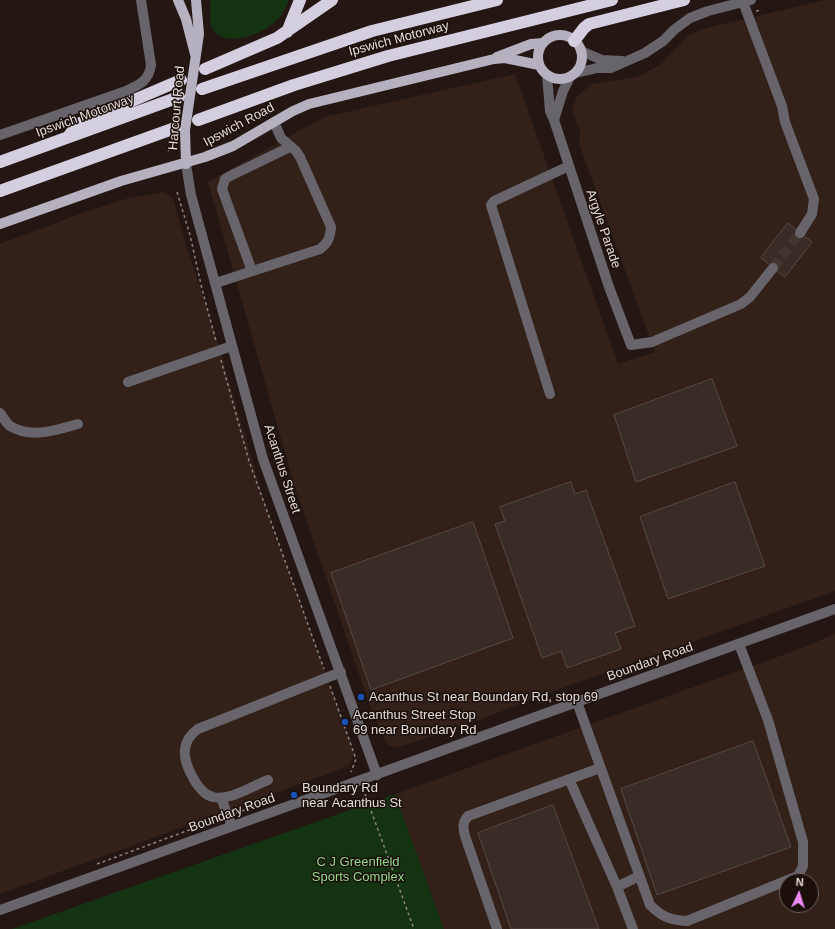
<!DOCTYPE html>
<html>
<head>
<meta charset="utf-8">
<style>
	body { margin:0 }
	#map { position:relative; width:835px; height:929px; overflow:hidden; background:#241713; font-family:Arial,sans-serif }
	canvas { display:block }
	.north { position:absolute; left:779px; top:873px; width:40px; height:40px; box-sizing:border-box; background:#1a0f0a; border:1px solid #6b615d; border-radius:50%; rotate:4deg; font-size:11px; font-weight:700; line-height:16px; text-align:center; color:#e5dcd9 }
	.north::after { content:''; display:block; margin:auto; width:14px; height:18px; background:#ef8bf6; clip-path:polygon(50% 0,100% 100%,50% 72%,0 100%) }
</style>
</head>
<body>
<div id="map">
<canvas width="835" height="929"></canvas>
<div class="north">N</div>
</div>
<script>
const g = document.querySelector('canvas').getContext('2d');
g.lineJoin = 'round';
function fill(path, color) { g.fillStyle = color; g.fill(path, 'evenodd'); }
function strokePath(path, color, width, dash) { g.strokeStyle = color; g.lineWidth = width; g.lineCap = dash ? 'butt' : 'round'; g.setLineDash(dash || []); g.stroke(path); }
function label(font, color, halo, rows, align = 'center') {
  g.font = font + ' Arial,sans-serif'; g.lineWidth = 3; g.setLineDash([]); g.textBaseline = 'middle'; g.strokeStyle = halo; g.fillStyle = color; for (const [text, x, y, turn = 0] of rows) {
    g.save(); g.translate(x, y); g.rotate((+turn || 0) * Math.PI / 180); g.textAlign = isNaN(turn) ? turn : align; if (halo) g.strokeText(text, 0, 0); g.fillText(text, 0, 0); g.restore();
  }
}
const built = new Path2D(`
	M825,0H835V591L551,692L466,725L396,748L387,744L373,715L293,481L208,182L324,117L515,74L618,364L655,352L579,144L580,132L572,110L577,96L592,84L637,77L660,65L689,35L702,29Z
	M164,192L173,198L186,245L217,339L263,498L354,754L349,766L0,894V244L85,212L129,198Z
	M835,634V929H444L395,794L794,651ZM787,881H811V905H787Z`);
const green = new Path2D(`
	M210,0H289C285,9 281,17 274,23C261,34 230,46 216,33C207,25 212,10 210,0Z
	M395,794L444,929H12Z`);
const building = new Path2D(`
	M788,223L812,242L785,277L761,258Z
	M712,379L737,446L636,482L614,415Z
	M571,482L575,494L586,490L635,626L615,633L621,649L567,668L561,651L542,658L495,524L505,521L500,507Z
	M735,482L765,566L668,599L640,517Z
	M473,522L513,638L371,690L331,573Z
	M753,741L791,847L657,895L621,789Z
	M553,805L599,929H511L478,833Z`);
const minorTunnel = new Path2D(`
	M773,268L800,233`);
const path = new Path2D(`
	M756,11L762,10
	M168,151L175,141
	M177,192L190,235L202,289L216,341
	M221,360L249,461L324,669
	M330,686L356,759L351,772
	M365,794L414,929
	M236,813L261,804
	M97,864L219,819`);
const minor = new Path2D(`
	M743,2L782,106L785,122L814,199L812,214L800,233
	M581,51L602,60L622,61
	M576,73L597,68H611L645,53L663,41L675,29L690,18L708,11L751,0
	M547,75L550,111L554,120L609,287L631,345L652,342L741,304L750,297L773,268
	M554,120L563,91L570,77
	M0,135L126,91C139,85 149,81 151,65L141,0
	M186,164L191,195L263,459L377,775
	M252,271L222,189L225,179L230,176L290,147
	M216,283L320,249C328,243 330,238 331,227L300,157L296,151L281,138L274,122
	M128,382L232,346
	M550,394L491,205L494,201L569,166
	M0,413C3,417 6,423 10,426C31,439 57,430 78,424
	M577,702L650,905C662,917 670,920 687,921L798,876L803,866V842L768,720L739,644
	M569,779L617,887L633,929
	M268,780C252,786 230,801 213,797C198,794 183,763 185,749C186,740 191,734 198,729L341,672
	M221,798L232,826
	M617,887L639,876
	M0,910L835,609
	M497,929L465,836C463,828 462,823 468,816L600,768`);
const major = new Path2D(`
	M178,0L186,19L195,54
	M538 57a22 22 0 1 1 44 0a22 22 0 1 1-44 0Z
	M497,57L531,44L543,43
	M186,164L185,130L199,34L196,0
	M0,224L121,181L205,157L233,146L293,111L309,104L494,59L505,58L539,65`);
const highway = new Path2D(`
	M287,32L300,0
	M574,41L584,28L589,24L684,0
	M205,69L277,38L332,0
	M202,89L372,31L497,0
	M198,120L294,85L388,56L612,0
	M68,137L78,124L181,80
	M0,162L179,97
	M0,191L175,128`);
const markers = [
	[361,697,4,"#1a4fb4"],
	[345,722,4,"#1a4fb4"],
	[294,795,4,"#1a4fb4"]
];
const streetNames = [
	["Ipswich Motorway",399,39,-15],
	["Harcourt Road",177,108,-85],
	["Ipswich Motorway",85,116,-20],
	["Ipswich Road",239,125,-28],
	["Argyle Parade",603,229,71],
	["Acanthus Street",282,469,72],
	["Boundary Road",650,662,-20],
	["Boundary Road",232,813,-20]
];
const poiNames = [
	["Acanthus St near Boundary Rd, stop 69",369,697],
	["Acanthus Street Stop",353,715],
	["69 near Boundary Rd",353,730],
	["Boundary Rd",302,788],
	["near Acanthus St",302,803]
];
const parkNames = [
	["C J Greenfield",358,862],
	["Sports Complex",358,877]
];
fill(built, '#322019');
fill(green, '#143311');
fill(building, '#392c27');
strokePath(building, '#574843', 1);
strokePath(minorTunnel, '#413531', 10, [10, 5]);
strokePath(path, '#8d827f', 1.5, [3, 3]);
strokePath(minor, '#67656b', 10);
strokePath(major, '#b5b1be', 10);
strokePath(highway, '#d4cfdf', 12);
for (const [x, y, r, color] of markers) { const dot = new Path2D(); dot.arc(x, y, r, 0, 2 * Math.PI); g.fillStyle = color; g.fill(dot); strokePath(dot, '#1a0f0a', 1.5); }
label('13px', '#e5dcd9', '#1a0f0a', streetNames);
label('13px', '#e5dcd9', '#1a0f0a', poiNames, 'left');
label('13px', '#90d988', '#1a0f0a', parkNames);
</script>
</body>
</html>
